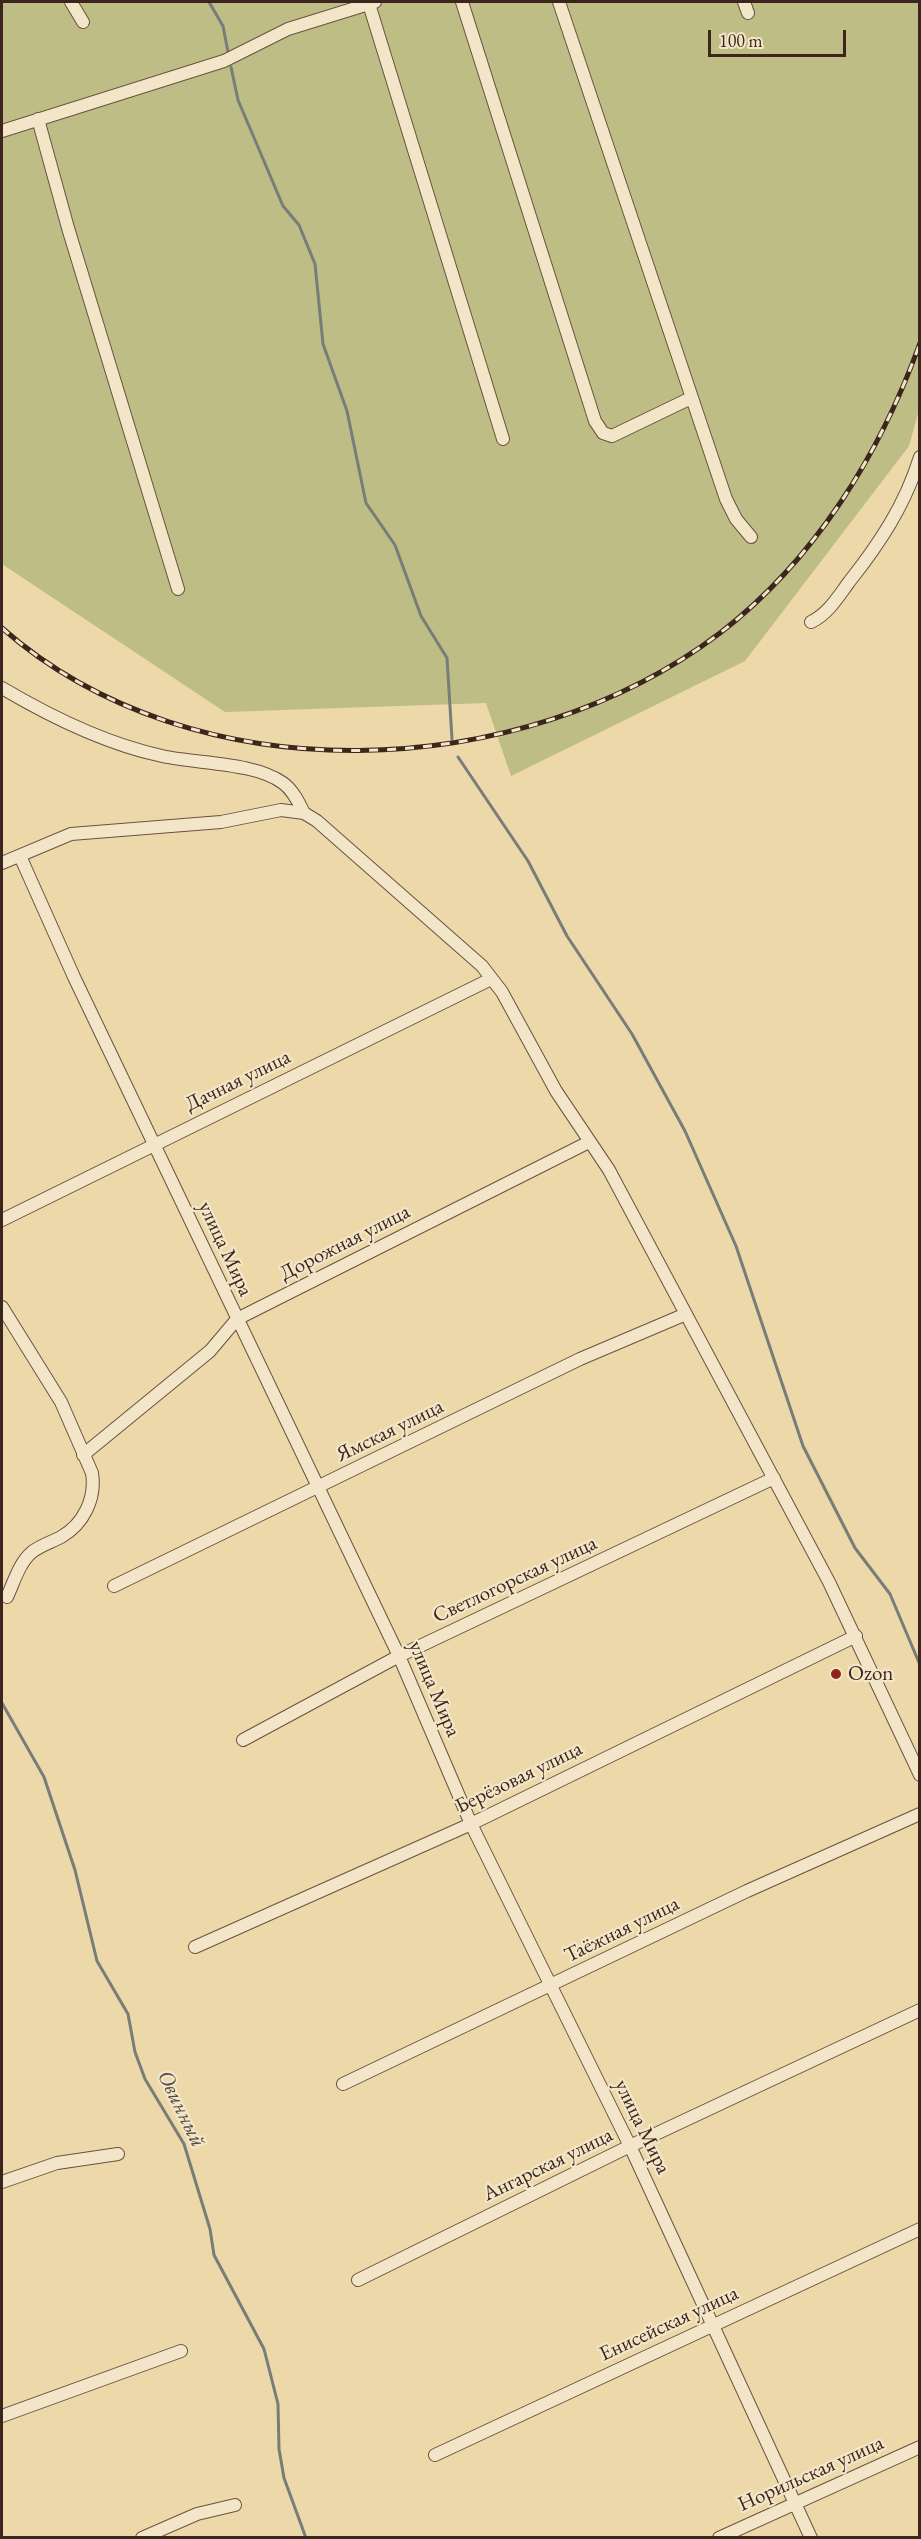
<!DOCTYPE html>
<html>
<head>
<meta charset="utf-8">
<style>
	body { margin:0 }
	#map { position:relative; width:921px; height:2539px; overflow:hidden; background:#edd8aa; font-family:"EB Garamond",serif }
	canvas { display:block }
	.frame { position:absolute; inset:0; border:3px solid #3c251c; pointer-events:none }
	.scale { position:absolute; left:708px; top:30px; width:138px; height:27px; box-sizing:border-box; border:3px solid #3c251c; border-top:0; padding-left:8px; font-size:18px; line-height:21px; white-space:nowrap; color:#3c251c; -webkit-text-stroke:4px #f3e6c8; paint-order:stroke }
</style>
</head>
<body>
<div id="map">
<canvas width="921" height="2539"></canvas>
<div class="frame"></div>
<div class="scale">100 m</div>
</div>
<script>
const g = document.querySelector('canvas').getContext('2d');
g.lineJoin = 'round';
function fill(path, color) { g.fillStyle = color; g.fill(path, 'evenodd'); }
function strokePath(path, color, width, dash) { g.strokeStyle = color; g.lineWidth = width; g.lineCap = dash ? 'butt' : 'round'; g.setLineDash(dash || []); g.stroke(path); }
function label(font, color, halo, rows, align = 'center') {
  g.font = font + ' "EB Garamond",serif'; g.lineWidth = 4.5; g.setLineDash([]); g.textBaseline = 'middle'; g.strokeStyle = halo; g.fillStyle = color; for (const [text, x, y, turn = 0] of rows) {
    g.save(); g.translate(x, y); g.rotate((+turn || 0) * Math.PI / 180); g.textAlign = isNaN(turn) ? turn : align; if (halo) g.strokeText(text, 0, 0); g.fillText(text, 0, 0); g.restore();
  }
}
const green = new Path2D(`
	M2,2H919L920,406L909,446L745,661L511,776L486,703L225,712L2,564Z`);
const stream = new Path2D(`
	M209,2L223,26L228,52
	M231,67L238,100L283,206L299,225L315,264L323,344L347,411L366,503L395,545L421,616L447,658L452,739
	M458,757L528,861L567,936L632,1034L685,1131L736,1246L803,1446L855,1548L890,1594L920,1665
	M2,1703L44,1777L75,1870L97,1961L128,2014L135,2052L145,2079L184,2144L210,2229L214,2255L264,2349L278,2404L279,2449L284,2478L306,2538`);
const minor = new Path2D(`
	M71,2L83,22
	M462,2L595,421L603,433L612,436L691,398
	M559,2L726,499L736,519L751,537
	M744,2L748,13
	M369,4L503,439
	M38,119L68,228L178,589
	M2,131L224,61L288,29L375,2
	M811,622C828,614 838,597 849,582C880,543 905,505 920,457
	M2,688C51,717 106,744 162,756C198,764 254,762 283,783C293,790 299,803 304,813
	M20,856L74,977L399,1656L471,1824L630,2146L811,2538
	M2,863L71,834L221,822L281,810L304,813L317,821L482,966L502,992L556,1091L609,1170L829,1582L920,1775
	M2,1220L491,979
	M2,1307L61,1402L92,1473C96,1498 84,1524 61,1537C52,1542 41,1545 32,1552C19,1563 14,1582 7,1597
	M83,1455L210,1351L237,1319L589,1142
	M114,1586L580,1359L686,1314
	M243,1740L399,1656L774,1478
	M195,1947L471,1824L856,1636
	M343,2084L747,1891L920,1814
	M2,2182L57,2163L118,2154
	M358,2280L630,2146L920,2010
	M2,2416L181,2351
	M435,2455L920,2229
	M142,2538L197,2514L235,2505
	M719,2538L920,2447`);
const rail = new Path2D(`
	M2,628C194,797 521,784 720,633C815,560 880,454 920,343`);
const markers = [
	[836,1674,6,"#8f2418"]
];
const streetNames = [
	["Дачная улица",238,1081,-26],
	["Дорожная улица",345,1243,-27],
	["улица Мира",225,1249,65],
	["Ямская улица",390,1431,-26],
	["Светлогорская улица",515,1580,-25],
	["улица Мира",434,1689,67],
	["Берёзовая улица",519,1778,-26],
	["Таёжная улица",622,1930,-26],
	["улица Мира",642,2127,64],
	["Ангарская улица",548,2165,-26],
	["Енисейская улица",669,2324,-25],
	["Норильская улица",811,2474,-24]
];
const poiNames = [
	["Ozon",848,1674]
];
const waterNames = [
	["Овинный",181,2109,64]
];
fill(green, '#bdbd85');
strokePath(stream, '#777d78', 3);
strokePath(minor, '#685240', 14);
strokePath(minor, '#f3e6c8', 12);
strokePath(rail, '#3c251c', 5);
strokePath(rail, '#f3e6c8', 3, [9]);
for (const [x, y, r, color] of markers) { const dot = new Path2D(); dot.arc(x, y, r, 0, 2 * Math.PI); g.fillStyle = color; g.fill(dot); strokePath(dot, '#f3e6c8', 2); }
label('21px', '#3c251c', '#f3e6c8', streetNames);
label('21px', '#3c251c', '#f3e6c8', poiNames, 'left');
label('italic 22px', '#544a42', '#f3e6c8', waterNames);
</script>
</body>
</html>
